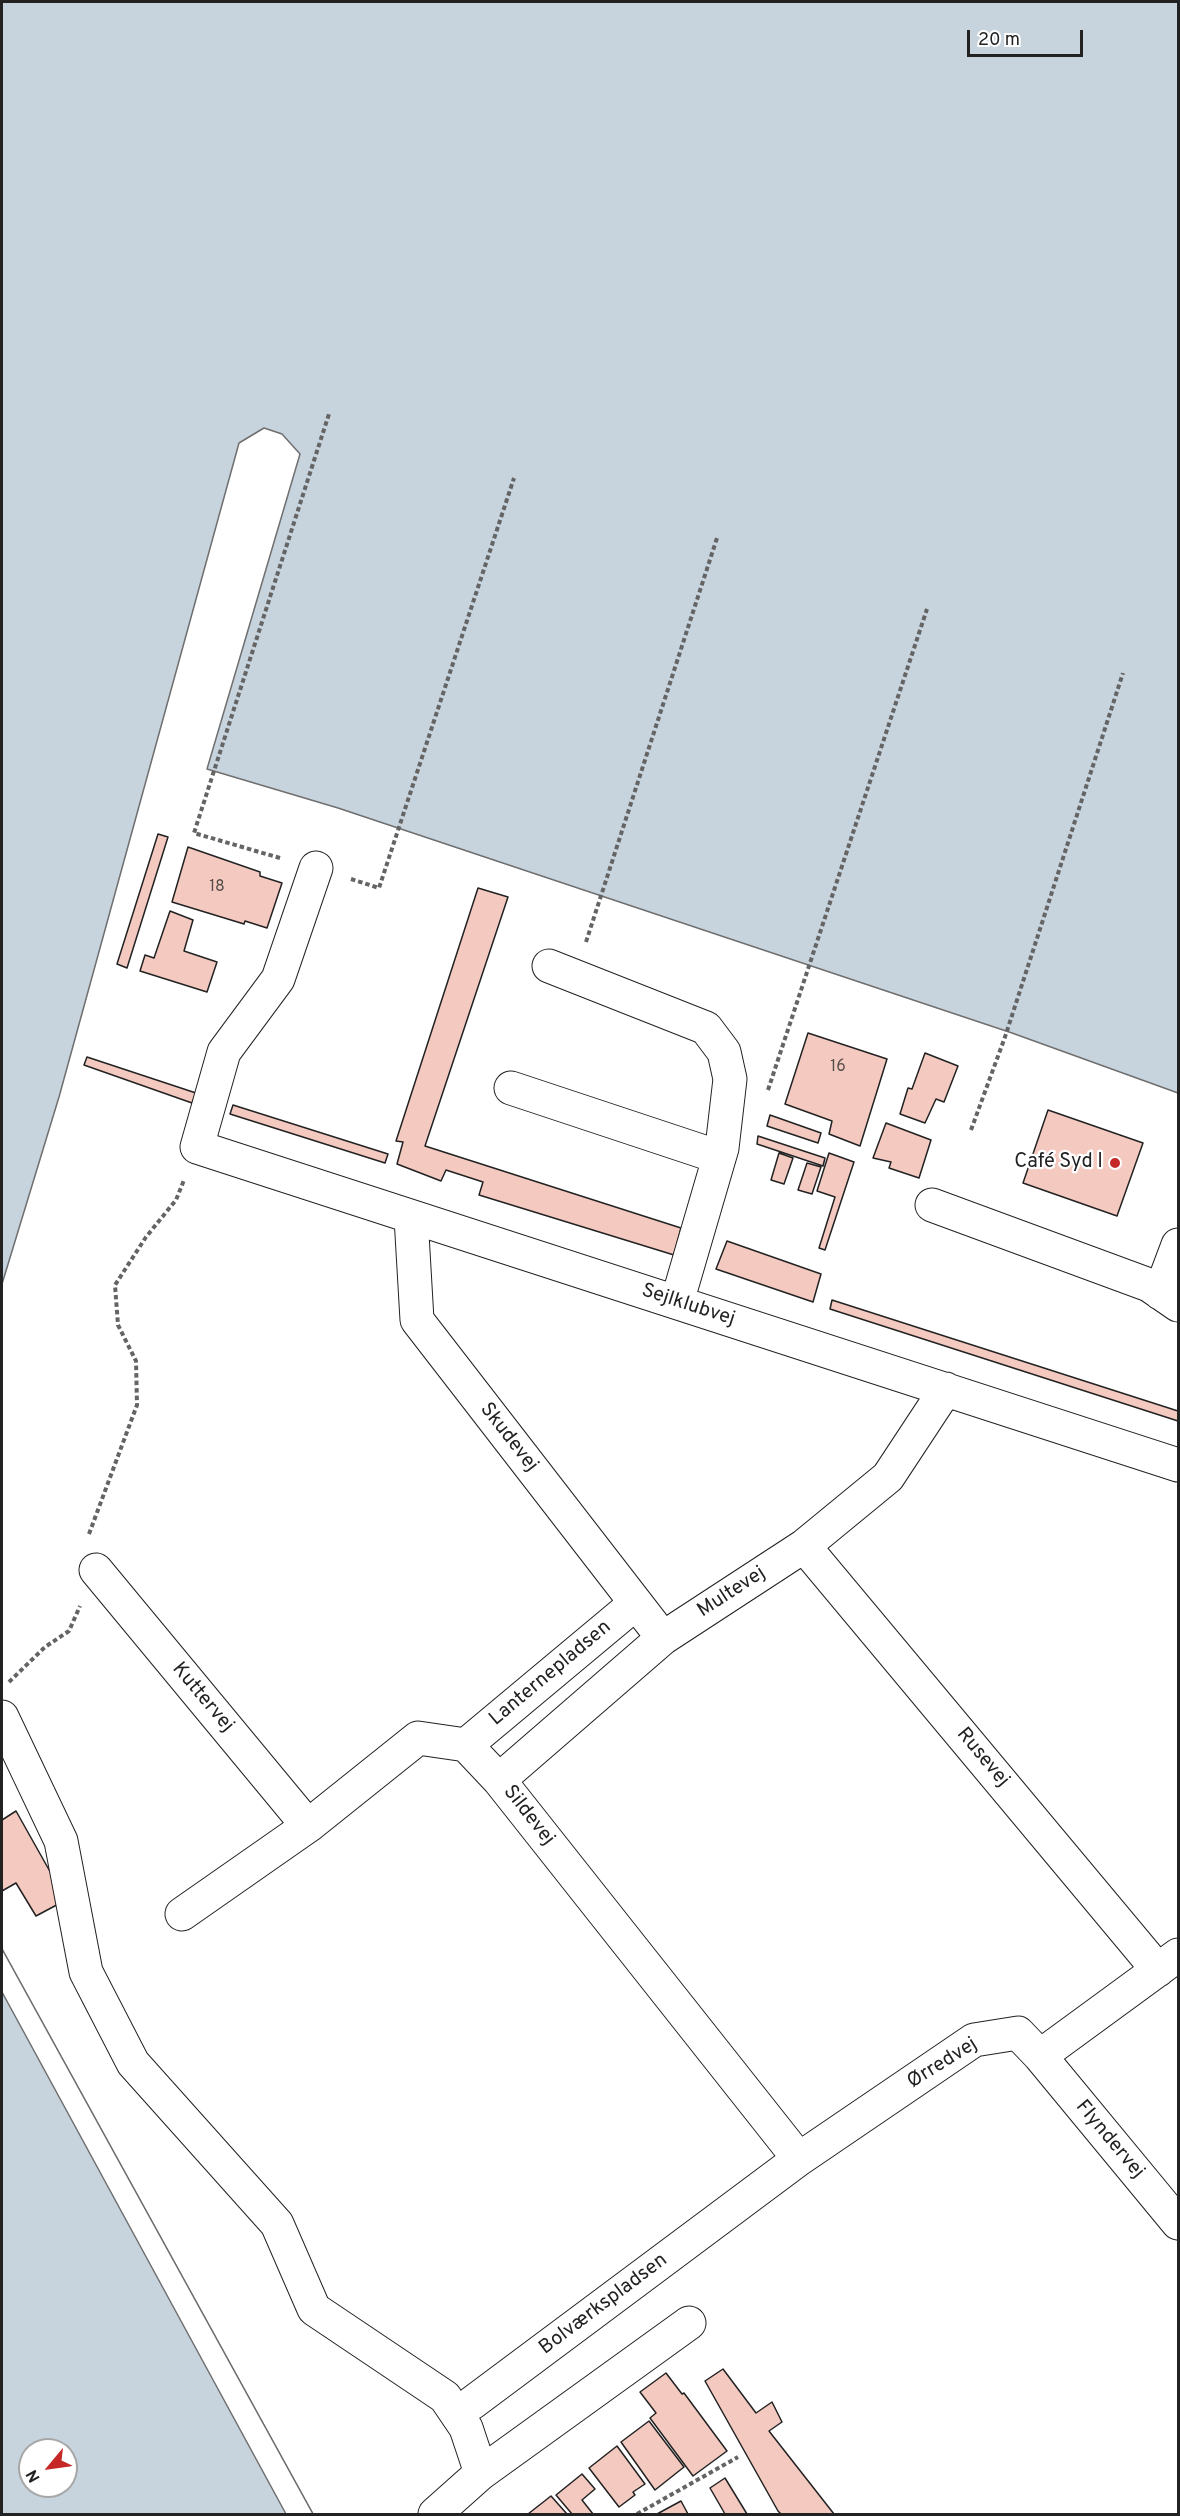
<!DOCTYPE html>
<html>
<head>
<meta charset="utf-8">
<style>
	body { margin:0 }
	#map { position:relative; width:1180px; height:2516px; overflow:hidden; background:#fff; font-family:Overpass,sans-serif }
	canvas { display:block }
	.frame { position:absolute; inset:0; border:3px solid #222; pointer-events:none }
	.north { position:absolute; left:18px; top:2438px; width:60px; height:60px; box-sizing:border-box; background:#fff; border:2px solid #a7a7a7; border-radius:50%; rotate:241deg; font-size:16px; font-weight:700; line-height:24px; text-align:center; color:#222 }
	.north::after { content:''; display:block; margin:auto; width:21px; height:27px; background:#c62828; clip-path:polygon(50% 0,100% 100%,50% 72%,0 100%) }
	.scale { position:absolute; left:967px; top:30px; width:116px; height:27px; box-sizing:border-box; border:3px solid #222; border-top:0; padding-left:8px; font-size:18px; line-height:21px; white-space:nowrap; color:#222; -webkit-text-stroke:4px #fff; paint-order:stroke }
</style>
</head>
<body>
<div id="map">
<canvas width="1180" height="2516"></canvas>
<div class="frame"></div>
<div class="north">N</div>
<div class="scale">20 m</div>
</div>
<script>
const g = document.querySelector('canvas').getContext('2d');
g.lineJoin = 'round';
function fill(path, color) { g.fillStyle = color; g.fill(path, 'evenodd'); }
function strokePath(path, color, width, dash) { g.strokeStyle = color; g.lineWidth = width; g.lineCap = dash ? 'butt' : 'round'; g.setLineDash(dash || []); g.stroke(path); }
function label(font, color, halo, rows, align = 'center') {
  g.font = font + ' Overpass,sans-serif'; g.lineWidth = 4.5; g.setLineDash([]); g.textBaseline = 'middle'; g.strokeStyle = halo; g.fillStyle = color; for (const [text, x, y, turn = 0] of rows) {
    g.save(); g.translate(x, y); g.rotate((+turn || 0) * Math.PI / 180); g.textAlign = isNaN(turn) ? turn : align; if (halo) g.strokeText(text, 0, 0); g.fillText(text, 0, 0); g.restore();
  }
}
const water = new Path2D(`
	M2,2H1178V1093L1012,1033L338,808L207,769L300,454L282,434L264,428L239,443L59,1097L2,1284Z
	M2,1949L313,2514H2ZM30,2450H66V2486H30Z`);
const pier = new Path2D(`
	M2,1949L313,2514H286L2,1992Z`);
const building = new Path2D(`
	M158,834L168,837L127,968L117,964Z
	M188,847L260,872V876L282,883L267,928L245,921L244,924L172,902Z
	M478,888L508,897L425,1146L681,1228L674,1255L479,1195L483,1182L446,1170L441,1181L397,1164L403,1142L396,1141Z
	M170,911L193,920L184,951L217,962L207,992L140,971L145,955L154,958Z
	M808,1033L887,1059L860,1146L829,1134L832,1121L785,1104Z
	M925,1053L958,1066L944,1102L936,1099L925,1123L900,1114L908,1088L912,1089Z
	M87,1057L196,1093L192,1103L84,1065Z
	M233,1105L388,1154L385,1163L230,1114Z
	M1048,1110L1143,1143L1117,1216L1023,1183Z
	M770,1115L821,1133L818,1143L767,1126Z
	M886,1123L931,1140L919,1178L889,1168L891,1162L873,1158Z
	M758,1136L825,1158L823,1166L757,1144Z
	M779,1153L793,1158L784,1184L771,1180Z
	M829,1153L854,1162L825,1250L819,1248L835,1197L817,1191Z
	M807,1163L821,1167L812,1194L798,1190Z
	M727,1241L821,1274L813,1302L716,1269Z
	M832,1300L1178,1411V1421L830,1309Z
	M16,1811L66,1900L36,1916L16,1883L2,1891V1820Z
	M723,2369L756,2413L772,2402L782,2422L769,2431L834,2514H781L778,2511L705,2381Z
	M666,2373L682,2394L684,2393L727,2451L693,2476L650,2418L656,2413L640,2392Z
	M649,2421L684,2467L655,2490L621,2442Z
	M617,2446L645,2484L633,2492L635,2495L619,2507L589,2468Z
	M582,2474L595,2489L582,2500L593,2514H572L556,2495Z
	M725,2478L747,2514H725L710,2488Z
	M551,2496L567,2514H528Z
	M681,2501L688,2514H657Z`);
const path = new Path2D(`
	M280,858L194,833L329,414
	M351,879L379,888L514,478
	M586,942L717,538
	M768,1090L927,609
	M971,1130L1005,1037L1123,673
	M89,1534L137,1405L136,1361L118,1325L115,1285L146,1237L176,1200L184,1180
	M9,1682L45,1647L69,1631L80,1606
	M637,2514L738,2457`);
const minor = new Path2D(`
	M316,868L278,979L224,1052L197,1147L1178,1465
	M549,966L706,1028L724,1052L730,1079L722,1148L677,1302
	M511,1088L719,1157
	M932,1205L1149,1285L1178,1305
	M411,1217L417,1320L663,1638
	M1160,1293L1178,1245
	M804,1546L1158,1970
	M96,1570L308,1826
	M2,1717L61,1841L86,1972L133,2063L277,2224L314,2309L445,2397L466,2428L481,2473
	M466,1745L636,1603
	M499,1780L663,1638L804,1546L888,1477L946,1389
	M182,1914L308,1826L418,1738L466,1745L499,1780L799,2159
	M1040,2056L1178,2223
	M472,2403L799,2159L974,2040L1018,2033L1040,2056L1178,1955
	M435,2514L481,2473L689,2323`);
const markers = [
	[1115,1163,6,"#c62828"]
];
const numberNames = [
	["18",217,888],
	["16",838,1068]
];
const poiNames = [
	["Café Syd I",1103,1163]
];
const streetNames = [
	["Sejlklubvej",688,1306,18],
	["Skudevej",508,1438,52],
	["Multevej",732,1593,-33],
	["Lanternepladsen",551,1674,-40],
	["Kuttervej",202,1698,50],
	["Rusevej",982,1758,50],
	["Sildevej",528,1816,52],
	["Ørredvej",943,2064,-32],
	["Flyndervej",1109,2140,50],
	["Bolværkspladsen",604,2305,-37]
];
fill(water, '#c7d3dd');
strokePath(water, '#6f6f6f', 1.5);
fill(pier, '#fff');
strokePath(pier, '#6f6f6f', 1.5);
fill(building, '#f3c9c0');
strokePath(building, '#222', 1.5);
strokePath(minor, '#222', 35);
strokePath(path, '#646464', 4, [4.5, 3]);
strokePath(minor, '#fff', 33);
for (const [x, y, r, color] of markers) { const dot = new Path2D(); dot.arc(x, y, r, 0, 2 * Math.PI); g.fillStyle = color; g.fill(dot); strokePath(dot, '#fff', 2); }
label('16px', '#564c4a', null, numberNames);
label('20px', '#222', '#fff', poiNames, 'right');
label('20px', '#222', '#fff', streetNames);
</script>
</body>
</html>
